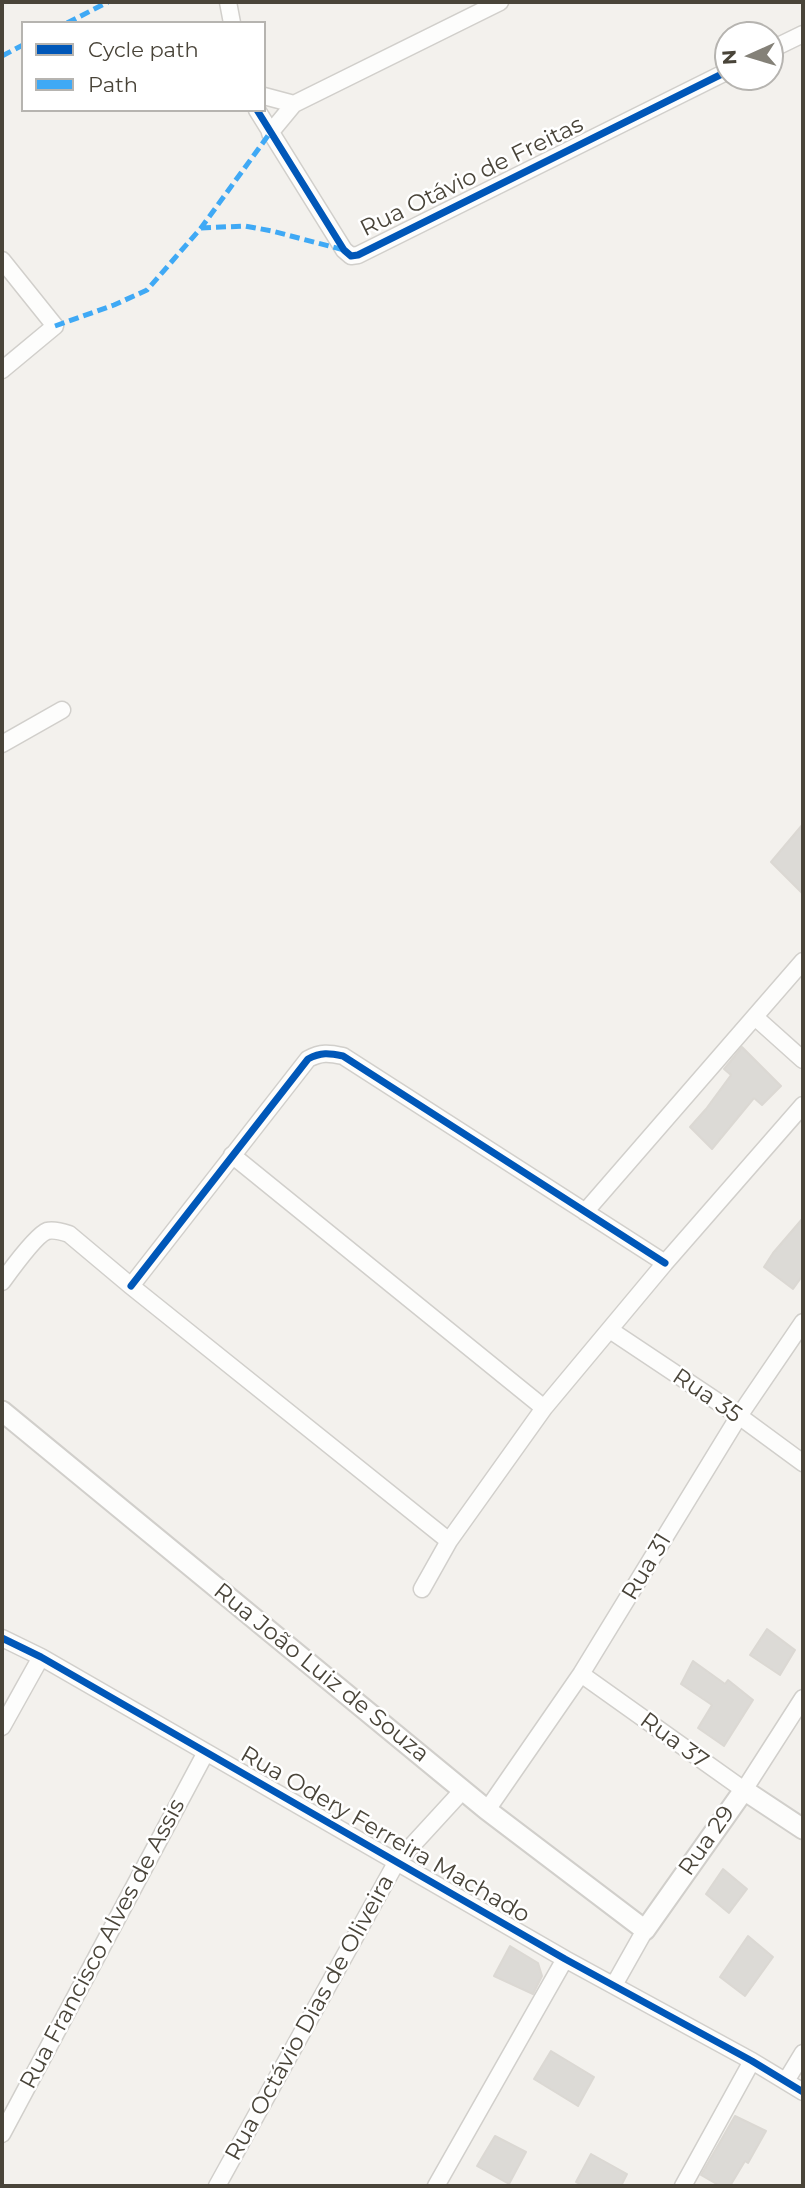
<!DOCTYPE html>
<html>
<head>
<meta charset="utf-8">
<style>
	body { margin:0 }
	#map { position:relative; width:805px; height:2188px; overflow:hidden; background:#f3f1ed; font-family:Montserrat,sans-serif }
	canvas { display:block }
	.frame { position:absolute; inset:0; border:4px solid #494439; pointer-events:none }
	.legend { position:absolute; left:21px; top:21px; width:245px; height:91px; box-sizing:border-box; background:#fff; border:2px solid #b6b4b0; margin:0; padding:9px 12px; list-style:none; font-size:21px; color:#494439 }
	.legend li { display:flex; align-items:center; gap:14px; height:35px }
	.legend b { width:35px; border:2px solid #b6b4b0 }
	.north { position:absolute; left:714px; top:21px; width:70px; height:70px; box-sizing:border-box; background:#fff; border:2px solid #b6b4b0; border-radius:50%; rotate:266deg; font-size:19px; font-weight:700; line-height:28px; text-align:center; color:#494439 }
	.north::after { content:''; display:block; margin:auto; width:24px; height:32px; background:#848178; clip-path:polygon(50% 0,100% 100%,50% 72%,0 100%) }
</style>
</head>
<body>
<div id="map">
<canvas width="805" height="2188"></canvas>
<div class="frame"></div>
<ul class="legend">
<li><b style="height:9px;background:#0057b8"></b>Cycle path</li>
<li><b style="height:9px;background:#3fa9f5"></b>Path</li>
</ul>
<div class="north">N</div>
</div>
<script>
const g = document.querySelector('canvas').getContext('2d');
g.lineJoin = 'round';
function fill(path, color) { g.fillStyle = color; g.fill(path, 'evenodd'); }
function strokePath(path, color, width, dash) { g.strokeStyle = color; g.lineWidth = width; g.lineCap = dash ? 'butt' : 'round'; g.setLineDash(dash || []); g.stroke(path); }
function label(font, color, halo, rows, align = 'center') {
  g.font = font + ' Montserrat,sans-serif'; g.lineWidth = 5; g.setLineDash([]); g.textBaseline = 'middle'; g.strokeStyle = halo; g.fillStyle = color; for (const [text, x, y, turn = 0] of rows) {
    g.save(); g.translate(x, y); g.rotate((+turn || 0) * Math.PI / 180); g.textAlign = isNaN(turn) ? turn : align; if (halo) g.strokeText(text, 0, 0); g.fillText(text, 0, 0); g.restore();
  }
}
const building = new Path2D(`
	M803,824V894L771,862Z
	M742,1047L781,1086L762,1105L754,1098L712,1149L690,1127L706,1109L731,1075L724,1069Z
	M803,1218V1275L793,1289L764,1267L773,1253Z
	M767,1629L795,1650L780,1675L750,1655Z
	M693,1661L725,1684L728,1680L753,1700L724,1746L698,1728L712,1705L681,1684Z
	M723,1869L747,1889L729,1913L706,1894Z
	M748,1936L773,1957L745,1996L720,1977Z
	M510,1946L538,1963L542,1976L533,1994L494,1976Z
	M551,2051L594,2077L578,2106L534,2079Z
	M735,2116L766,2131L748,2163L745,2161L730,2186H720L701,2175Z
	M495,2136L526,2152L509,2184L477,2166Z
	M591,2154L627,2174L621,2186H585L576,2182Z`);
const minor = new Path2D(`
	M228,2L232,23
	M770,50L803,34
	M264,96L294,104
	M257,110L344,250L351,256L358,255L728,71
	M270,133L294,104L500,2
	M2,260L55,326L2,370
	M2,744L62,710
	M755,1017L803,1060
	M232,1155L544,1408
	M585,1212L803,961
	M2,1282C10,1271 36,1235 47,1231C54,1229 63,1232 69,1234L131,1286L449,1541
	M131,1286L308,1059C321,1052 329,1053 343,1056L665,1263
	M610,1330L739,1416L803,1463
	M422,1589L449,1541L544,1408L665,1263L803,1105
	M2,1638L41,1657L565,1959L752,2061L803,2092
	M581,1674L744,1790L803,1698
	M2,1727L41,1657
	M487,1810L581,1674L739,1416L803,1322
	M614,1985L645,1930
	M786,2081L803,2053
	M2,2134L205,1754
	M217,2186L396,1863L463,1790
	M436,2186L565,1959
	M683,2186L752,2061`);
const tertiary = new Path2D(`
	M2,1411L487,1810L645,1930L744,1790L803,1829`);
const quiet = new Path2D(`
	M67,23L108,2
	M2,56L23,45
	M201,228L245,226L272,231L344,250
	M55,326L114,305L147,290L201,228L270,133`);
const cycleway = new Path2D(`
	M257,110L344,250L351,256L358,255L728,71
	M131,1286L308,1059C321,1052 329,1053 343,1056L665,1263
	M2,1638L41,1657L565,1959L752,2061L803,2092`);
const streetNames = [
	["Rua Otávio de Freitas",472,177,-26],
	["Rua 35",707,1396,34],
	["Rua 31",647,1567,-59],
	["Rua João Luiz de Souza",321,1673,39],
	["Rua 37",674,1741,36],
	["Rua Odery Ferreira Machado",385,1835,30],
	["Rua 29",707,1841,-55],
	["Rua Francisco Alves de Assis",103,1944,-62],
	["Rua Octávio Dias de Oliveira",310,2018,-61]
];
fill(building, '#dcdad6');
strokePath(building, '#dbd8d3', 2);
strokePath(minor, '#d1cfcb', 19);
strokePath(tertiary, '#d1cfcb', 23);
strokePath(minor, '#fdfdfc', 16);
strokePath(tertiary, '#fdfdfc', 19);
strokePath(quiet, '#3fa9f5', 5, [10, 5]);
strokePath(cycleway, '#0057b8', 7);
label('23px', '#494439', '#fff', streetNames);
</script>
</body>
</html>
